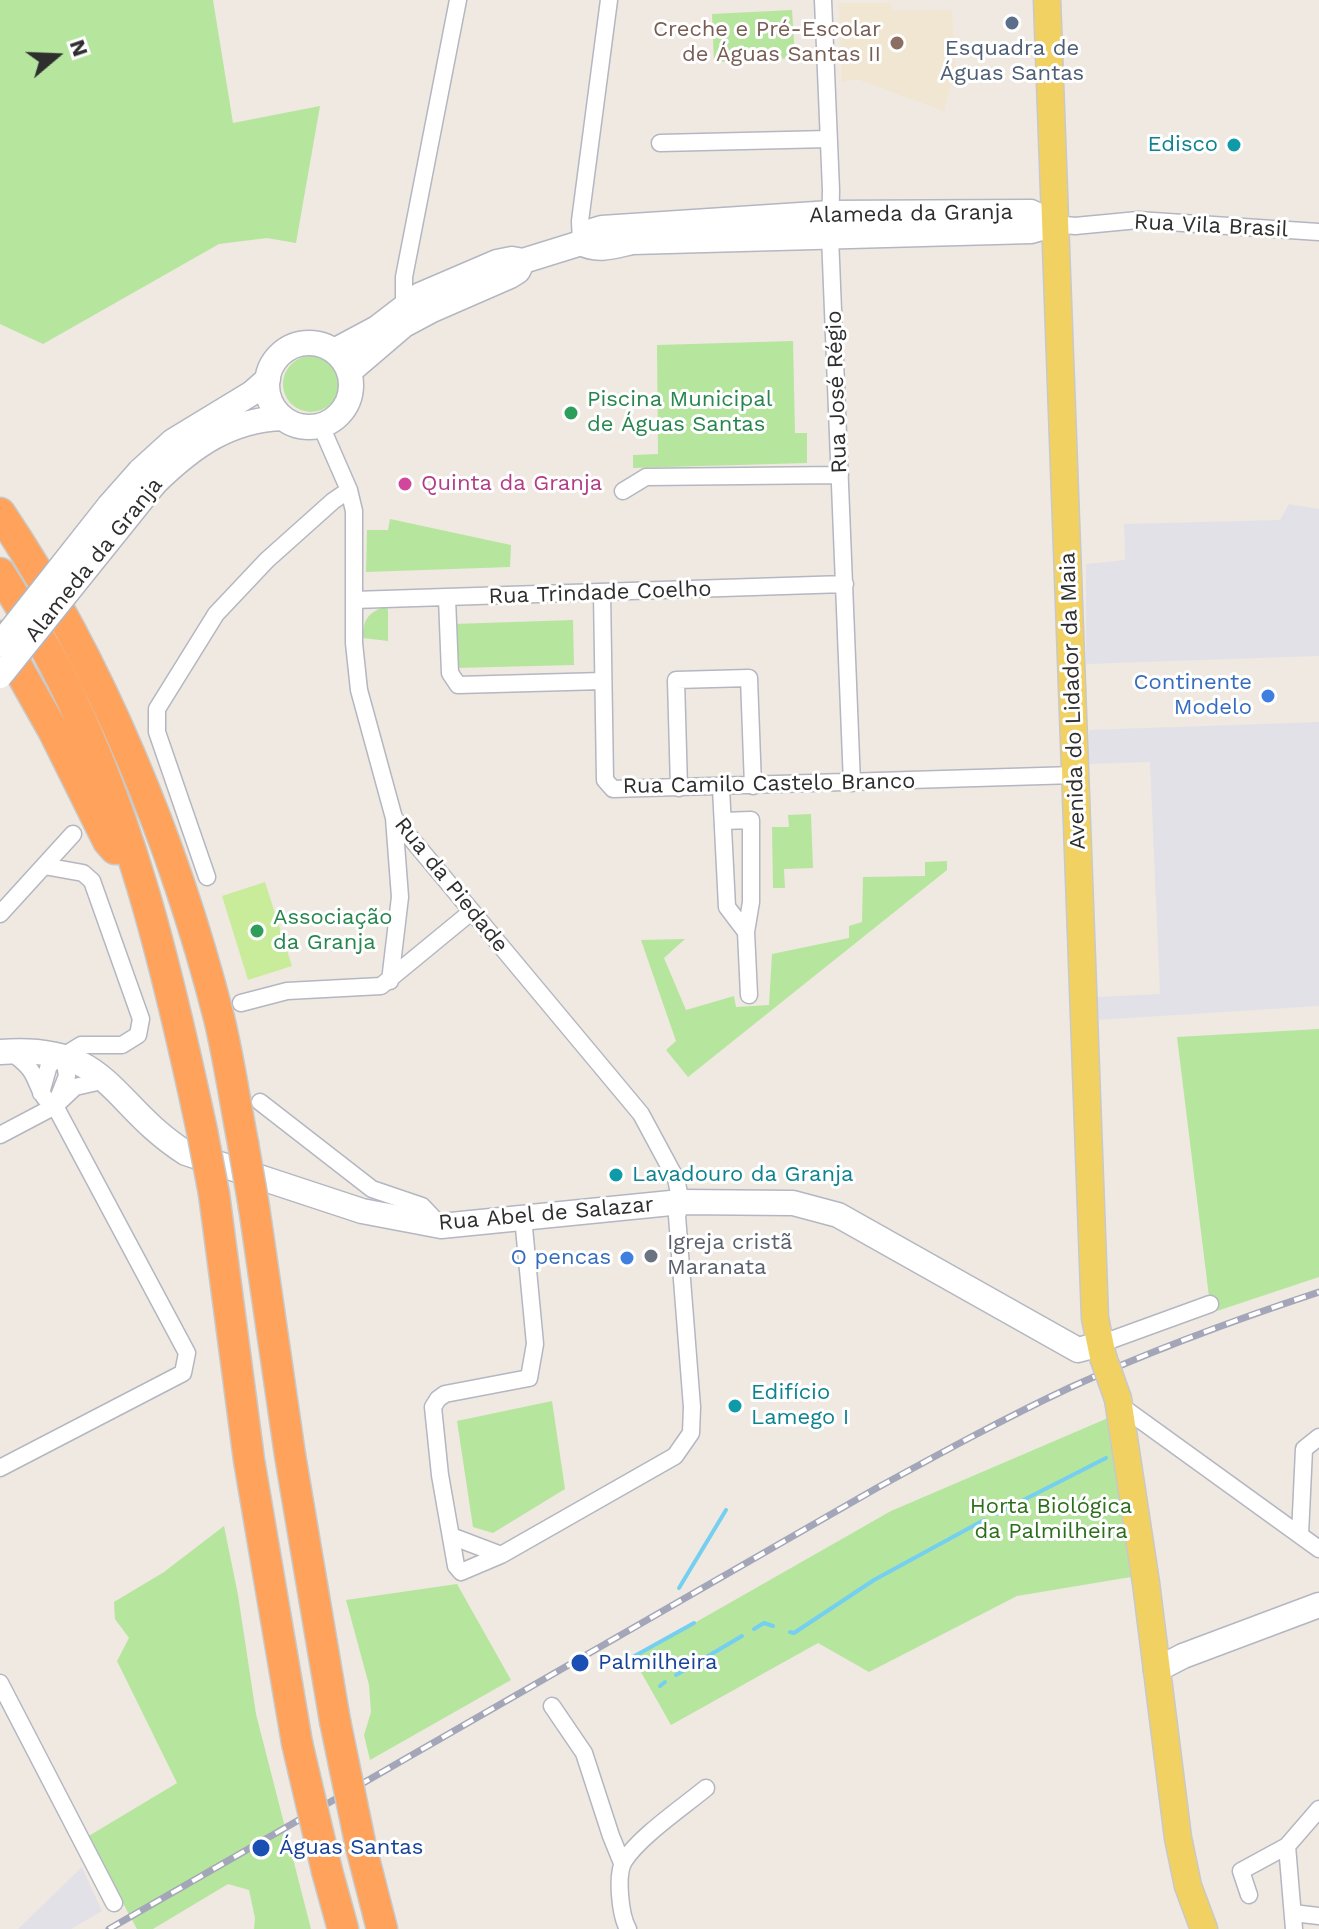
<!DOCTYPE html>
<html>
<head>
<meta charset="utf-8">
<style>
	body { margin:0 }
	#map { position:relative; width:1319px; height:1929px; overflow:hidden; background:#efe9e1; font-family:"Work Sans",sans-serif }
	canvas { display:block }
	.north { position:absolute; left:16px; top:16px; width:80px; height:80px; -webkit-text-stroke:6px #fff; paint-order:stroke; rotate:71deg; font-size:22px; font-weight:700; line-height:32px; text-align:center; color:#2e2e2e }
	.north::after { content:''; display:block; margin:auto; width:28px; height:36px; background:#2e2e2e; clip-path:polygon(50% 0,100% 100%,50% 72%,0 100%) }
</style>
</head>
<body>
<div id="map">
<canvas width="1319" height="1929"></canvas>
<div class="north">N</div>
</div>
<script>
const g = document.querySelector('canvas').getContext('2d');
g.lineJoin = 'round';
function fill(path, color) { g.fillStyle = color; g.fill(path, 'evenodd'); }
function strokePath(path, color, width, dash) { g.strokeStyle = color; g.lineWidth = width; g.lineCap = dash ? 'butt' : 'round'; g.setLineDash(dash || []); g.stroke(path); }
function label(font, color, halo, rows, align = 'center') {
  g.font = font + ' "Work Sans",sans-serif'; g.lineWidth = 6; g.setLineDash([]); g.textBaseline = 'middle'; g.strokeStyle = halo; g.fillStyle = color; for (const [text, x, y, turn = 0] of rows) {
    g.save(); g.translate(x, y); g.rotate((+turn || 0) * Math.PI / 180); g.textAlign = isNaN(turn) ? turn : align; if (halo) g.strokeText(text, 0, 0); g.fillText(text, 0, 0); g.restore();
  }
}
const industrial = new Path2D(`
	M1289,504L1319,509V656L1086,664V564L1125,560L1124,524L1280,520Z
	M1319,722V1006L1097,1020V997L1160,994L1150,762L1087,764L1089,730Z
	M82,1867L102,1911L71,1929H18Z`);
const education = new Path2D(`
	M839,3H891L892,11L952,10L956,79L952,80L944,111L857,79L842,82Z`);
const green = new Path2D(`
	M0,0H213L233,123L320,106L296,243L267,238L219,244L43,344L0,324Z
	M792,10L795,58L714,62L712,14Z
	M793,341L795,433H807V463L633,468V455L658,454L657,345Z
	M283 384a28 28 0 1 1 56 0a28 28 0 1 1-56 0Z
	M390,519L511,545L510,567L366,572L367,530H388Z
	M384,607L388,609V641L363,638C363,621 367,613 384,607Z
	M573,620L574,665L456,668L454,624Z
	M811,814L813,868L784,869L785,888H773L772,827H789L788,815Z
	M947,861V870L688,1077L666,1050L676,1041L641,940L685,939L664,958L686,1010L734,996L736,1007L769,1005L772,954L849,938V926L862,922L863,877L925,876V862Z
	M1319,1029V1277L1211,1313L1177,1037Z
	M552,1401L565,1489L493,1533L473,1527L457,1421Z
	M1108,1418L1131,1577L1017,1596L869,1672L818,1643L671,1725L633,1658L891,1511Z
	M224,1526L238,1595L256,1714L311,1929H254L255,1918L249,1890L228,1884L153,1929H137L87,1837L177,1783L117,1661L129,1638L115,1619L114,1602L164,1572Z
	M457,1584L511,1680L370,1760L364,1735L371,1712L369,1685L346,1600Z`);
const pitch = new Path2D(`
	M265,882L292,966L248,980L222,896Z`);
const stream = new Path2D(`
	M996,1514L1106,1458
	M679,1588L726,1510
	M754,1629L764,1623L773,1626
	M790,1632L794,1633L874,1580L984,1520
	M631,1658L694,1623
	M676,1675L742,1636
	M660,1686L665,1682`);
const street = new Path2D(`
	M823,0L831,190L830,236L852,783
	M660,143L828,139
	M1055,224L1075,226L1138,220L1319,232
	M581,243L580,221L609,0
	M404,313V277L458,0
	M321,426L349,490L354,511V643L359,690L394,818L641,1114L676,1179L681,1202L677,1216L692,1407L691,1433L675,1456L501,1555L461,1572L456,1566L440,1475L433,1407L438,1399L445,1394L529,1378L535,1344L523,1217
	M623,491L646,477L840,475
	M602,593L605,780L613,789L1075,775
	M447,598L450,673L458,685L603,681
	M354,600L845,584
	M679,788L676,680L749,678L753,786
	M721,788L727,907L746,932L751,902V820L723,821
	M207,877L157,732V709L216,614L267,560L333,501L349,490
	M0,914L73,834
	M746,932L749,995
	M390,981L400,897L394,818
	M241,1003L287,991L381,986L471,912
	M10,1051C18,1058 28,1064 33,1074C40,1087 41,1099 55,1106L67,1076L64,1056
	M41,1093L49,1065L55,1061L81,1045H122L138,1035L141,1019L92,881L83,873L44,866
	M260,1102L372,1189L422,1206L441,1226
	M0,1135L55,1106L75,1087L106,1080
	M1100,1344L1210,1304
	M1121,1406L1319,1549
	M0,1468L183,1373L187,1353L55,1106
	M1300,1535L1304,1449L1319,1437
	M451,1536L501,1555
	M0,1683L114,1903
	M552,1706L584,1753L611,1836L622,1863
	M1249,1895L1241,1871L1287,1846
	M1293,1913L1319,1916
	M628,1929C620,1915 616,1874 624,1861C639,1837 683,1807 706,1788
	M1294,1929L1287,1846L1319,1809`);
const secondary = new Path2D(`
	M581,243C598,252 614,246 632,242L1031,231L1055,224
	M267 385a42 42 0 1 1 84 0a42 42 0 1 1-84 0Z
	M334,351L377,328L420,295L497,262L512,259L523,261L581,243L589,232L602,228L831,213L1031,212L1055,224
	M349,372L404,325L432,310L510,276L518,271L523,261
	M140,471L173,441L252,393L268,379
	M155,483C193,446 229,420 283,418
	M0,1052C110,1043 110,1105 186,1153L362,1211L441,1226L681,1202L793,1203L838,1215L1078,1350L1100,1344
	M1156,1670L1183,1656L1319,1605`);
const primary = new Path2D(`
	M1047,0L1095,1318L1103,1357
	M1118,1399L1146,1583L1178,1838L1188,1886L1204,1929`);
const highway = new Path2D(`
	M0,513C100,661 175,845 219,1018C229,1059 235,1102 243,1143
	M0,573C16,599 32,625 47,651C128,800 167,967 202,1131
	M0,636L54,732L108,841L115,849
	M214,1194L249,1460L297,1743
	M254,1207L290,1455L335,1721
	M361,1847L382,1929
	M327,1871L343,1929`);
const rail = new Path2D(`
	M109,1929L875,1489C939,1454 1003,1419 1069,1388C1150,1351 1234,1320 1319,1292`);
const secondaryBridge = new Path2D(`
	M0,644L109,506L140,471
	M0,676L155,483`);
const primaryBridge = new Path2D(`
	M1103,1357L1118,1399`);
const highwayBridge = new Path2D(`
	M202,1131L214,1194
	M243,1143L254,1207
	M335,1721L361,1847
	M297,1743L327,1871`);
const markers = [
	[1012,23,8,"#5c6f8a"],
	[897,43,8,"#8d6e63"],
	[1234,145,8,"#0f9aa8"],
	[571,413,8,"#2e9e5b"],
	[405,484,8,"#d1479c"],
	[1268,696,8,"#3f7fe0"],
	[257,931,8,"#2e9e5b"],
	[616,1175,8,"#0f9aa8"],
	[651,1256,8,"#6b7280"],
	[627,1258,8,"#3f7fe0"],
	[735,1406,8,"#0f9aa8"],
	[580,1663,10,"#1a4fb4"],
	[261,1848,10,"#1a4fb4"]
];
const educationNames = [
	["Creche e Pré-Escolar",881,30],
	["de Águas Santas II",881,55]
];
const serviceNames = [
	["Esquadra de",1012,49],
	["Águas Santas",1012,74]
];
const cultureNames = [
	["Edisco",1218,145,"right"],
	["Lavadouro da Granja",632,1175],
	["Edifício",751,1393],
	["Lamego I",751,1418]
];
const streetNames = [
	["Alameda da Granja",911,214,-1],
	["Rua Vila Brasil",1211,226,3],
	["Rua José Régio",837,392,-92],
	["Alameda da Granja",94,560,-51],
	["Rua Trindade Coelho",600,593,-2],
	["Avenida do Lidador da Maia",1073,701,-92],
	["Rua Camilo Castelo Branco",769,784,-1],
	["Rua da Piedade",451,885,51],
	["Rua Abel de Salazar",546,1214,-5]
];
const leisureNames = [
	["Piscina Municipal",587,400],
	["de Águas Santas",587,425],
	["Associação",273,918],
	["da Granja",273,943]
];
const hotelNames = [
	["Quinta da Granja",421,484]
];
const shopNames = [
	["Continente",1252,683],
	["Modelo",1252,708],
	["O pencas",611,1258]
];
const worshipNames = [
	["Igreja cristã",667,1243],
	["Maranata",667,1268]
];
const parkNames = [
	["Horta Biológica",1051,1507],
	["da Palmilheira",1051,1532]
];
const transitNames = [
	["Palmilheira",598,1663],
	["Águas Santas",279,1848]
];
fill(industrial, '#e3e1e8');
fill(education, '#f0e6d1');
fill(green, '#b6e59e');
fill(pitch, '#c9ec9a');
strokePath(stream, '#75cff0', 4);
strokePath(street, '#b4b7c1', 19);
strokePath(secondary, '#b4b7c1', 27);
strokePath(primary, '#c9c9c9', 29);
strokePath(highway, '#c9c9c9', 33);
strokePath(street, '#fff', 16);
strokePath(secondary, '#fff', 24);
strokePath(primary, '#f2d163', 26);
strokePath(highway, '#ffa35c', 30);
strokePath(rail, '#a3a6b8', 7);
strokePath(rail, '#fff', 4, [12]);
strokePath(secondaryBridge, '#b4b7c1', 27, []);
strokePath(primaryBridge, '#c9c9c9', 29, []);
strokePath(highwayBridge, '#c9c9c9', 33, []);
strokePath(secondaryBridge, '#fff', 24);
strokePath(primaryBridge, '#f2d163', 26);
strokePath(highwayBridge, '#ffa35c', 30);
for (const [x, y, r, color] of markers) { const dot = new Path2D(); dot.arc(x, y, r, 0, 2 * Math.PI); g.fillStyle = color; g.fill(dot); strokePath(dot, '#fff', 3); }
label('22px', '#785e54', '#fff', educationNames, 'right');
label('22px', '#4e5e75', '#fff', serviceNames);
label('22px', '#0d838f', '#fff', cultureNames, 'left');
label('22px', '#2e2e2e', '#fff', streetNames);
label('22px', '#27864d', '#fff', leisureNames, 'left');
label('22px', '#b23c85', '#fff', hotelNames, 'left');
label('22px', '#366cbe', '#fff', shopNames, 'right');
label('22px', '#5b616d', '#fff', worshipNames, 'left');
label('22px', '#2c6e1b', '#fff', parkNames);
label('22px', '#164399', '#fff', transitNames, 'left');
</script>
</body>
</html>
